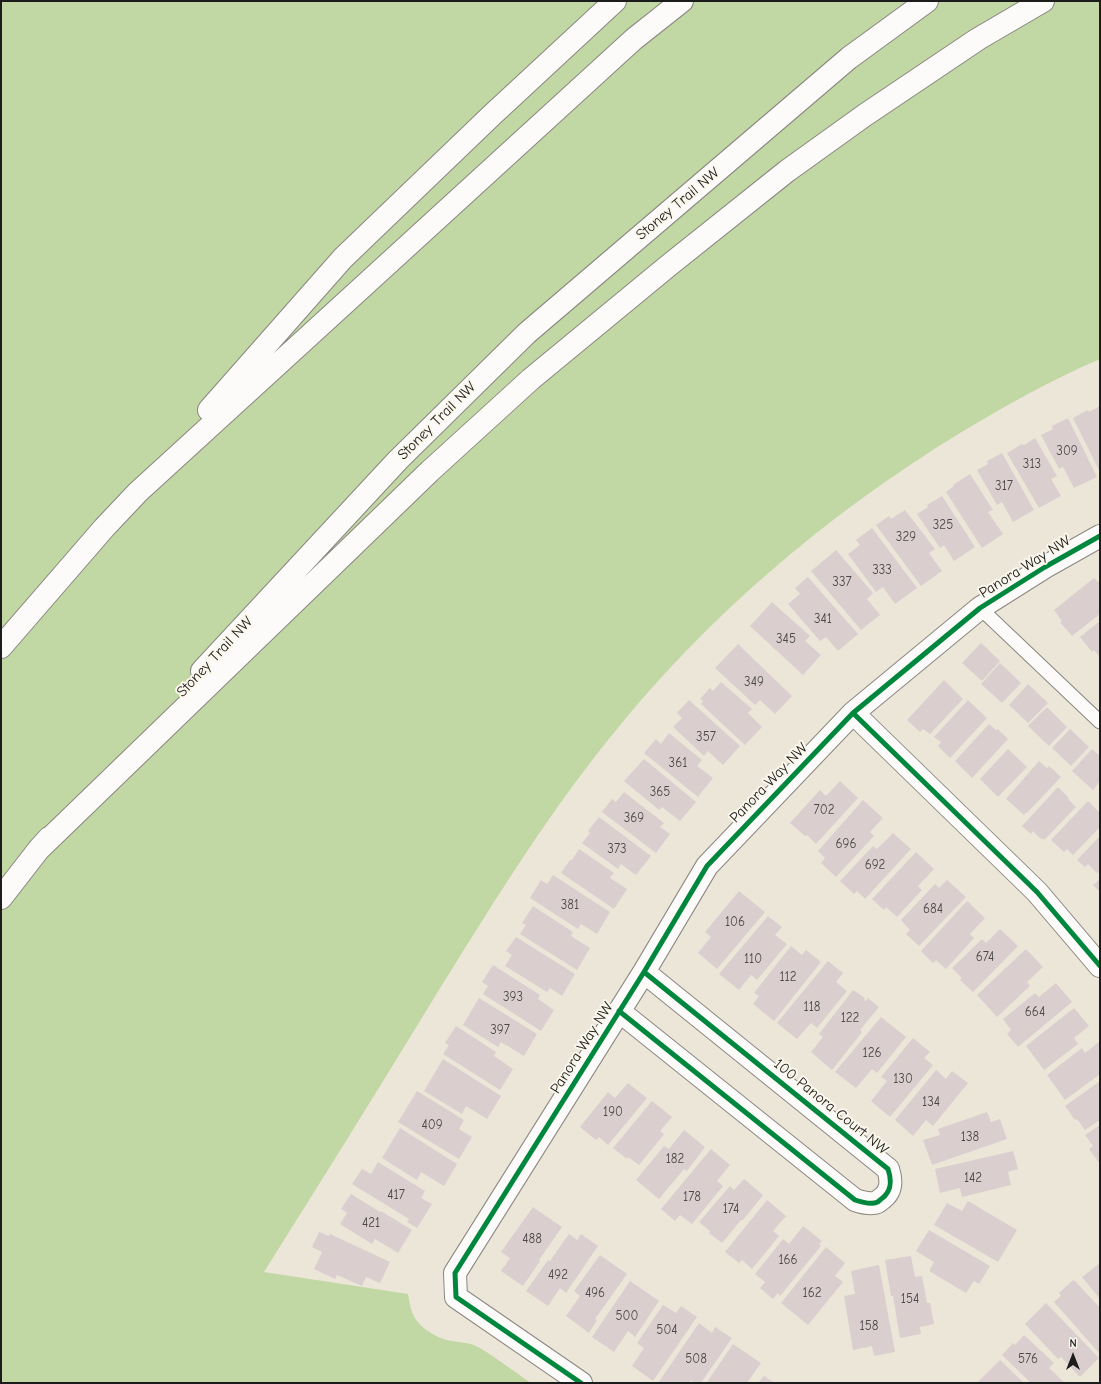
<!DOCTYPE html>
<html>
<head>
<meta charset="utf-8">
<style>
	body { margin:0 }
	#map { position:relative; width:1101px; height:1384px; overflow:hidden; background:#ece6d9; font-family:"Comic Neue",sans-serif }
	canvas { display:block }
	.frame { position:absolute; inset:0; border:2px solid #1c1c1c; pointer-events:none }
	.north { position:absolute; left:1053px; top:1336px; width:40px; height:40px; -webkit-text-stroke:3px #fbf7ec; paint-order:stroke; rotate:0deg; font-size:11px; font-weight:700; line-height:16px; text-align:center; color:#1c1c1c }
	.north::after { content:''; display:block; margin:auto; width:14px; height:18px; background:#1c1c1c; clip-path:polygon(50% 0,100% 100%,50% 72%,0 100%) }
</style>
</head>
<body>
<div id="map">
<canvas width="1101" height="1384"></canvas>
<div class="frame"></div>
<div class="north">N</div>
</div>
<script>
const g = document.querySelector('canvas').getContext('2d');
g.lineJoin = 'round';
function fill(path, color) { g.fillStyle = color; g.fill(path, 'evenodd'); }
function strokePath(path, color, width, dash) { g.strokeStyle = color; g.lineWidth = width; g.lineCap = dash ? 'butt' : 'round'; g.setLineDash(dash || []); g.stroke(path); }
function label(font, color, halo, rows, align = 'center') {
  g.font = font + ' "Comic Neue",sans-serif'; g.lineWidth = 4; g.setLineDash([]); g.textBaseline = 'middle'; g.strokeStyle = halo; g.fillStyle = color; for (const [text, x, y, turn = 0] of rows) {
    g.save(); g.translate(x, y); g.rotate((+turn || 0) * Math.PI / 180); g.textAlign = isNaN(turn) ? turn : align; if (halo) g.strokeText(text, 0, 0); g.fillText(text, 0, 0); g.restore();
  }
}
const green = new Path2D(`
	M1,1H1100V359C1051,380 1005,406 960,433C826,515 706,617 608,740C542,822 487,913 431,1003C376,1093 320,1183 264,1272L408,1294C409,1300 410,1306 412,1312C417,1326 433,1336 447,1340C456,1342 465,1342 474,1345C491,1353 514,1372 531,1383H1Z`);
const building = new Path2D(`
	M1100,406V472L1073,418L1088,410L1089,412Z
	M1068,418L1097,477L1074,488L1063,467L1059,469L1041,435L1053,429L1052,426Z
	M1035,438L1057,476L1051,479L1061,496L1039,508L1007,453L1022,444L1024,445Z
	M1002,453L1034,510L1013,522L1002,502L997,505L977,470L988,464L987,461Z
	M970,474L993,510L988,512L1003,534L982,548L946,492L954,486L953,485Z
	M942,496L975,547L954,561L944,545L940,548L917,514L928,507L927,505Z
	M905,510L935,549L929,553L942,571L921,586L876,525L889,516L891,519Z
	M872,528L917,588L895,604L883,587L876,592L848,554L860,545L856,540Z
	M836,550L873,593L867,599L880,615L861,630L811,571Z
	M808,577L858,634L838,651L826,637L820,641L788,604L800,594L795,588Z
	M1094,578L1098,582L1100,581V614L1072,636L1060,622L1062,621L1054,610Z
	M772,602L810,636L805,641L821,655L803,675L750,626Z
	M1100,621V657L1094,650L1092,652L1080,637Z
	M981,643L1000,661L982,681L962,663Z
	M738,644L792,696L775,714L760,700L755,705L715,668Z
	M1000,663L1021,683L1002,703L981,684Z
	M944,680L963,699L930,734L923,729L920,732L907,720Z
	M721,682L752,709L748,713L762,727L745,745L701,704L703,701L700,699L710,688L713,691Z
	M1028,684L1048,703L1028,723L1009,705Z
	M689,700L740,746L723,765L708,751L704,756L673,727L682,718L677,713Z
	M968,700L987,718L950,758L938,746L941,742L934,737Z
	M1047,707L1067,727L1049,746L1028,726Z
	M989,724L996,730L998,729L1008,739L972,778L955,761Z
	M1070,729L1089,747L1071,766L1052,748Z
	M669,733L702,760L697,766L713,778L698,797L644,753L656,739L661,744Z
	M1008,749L1027,767L998,797L980,779Z
	M1092,749L1100,756V781L1093,790L1072,771Z
	M644,759L696,802L680,821L662,807L659,810L624,781Z
	M1039,761L1047,768L1049,766L1061,777L1027,813L1026,812L1024,815L1006,799Z
	M840,781L858,798L816,844L807,835L805,836L790,823L820,790L826,796Z
	M1058,787L1069,798L1068,799L1076,807L1044,840L1042,838L1041,839L1033,831L1031,834L1022,826Z
	M624,792L664,823L660,827L670,834L656,853L602,812L612,799L616,802Z
	M863,800L883,818L870,832L874,836L836,877L821,863L825,858L818,851Z
	M1088,801L1100,813V827L1073,855L1067,849L1064,852L1051,840Z
	M599,817L651,856L636,875L621,864L618,869L582,843L590,833L588,831Z
	M893,833L911,849L865,899L857,891L854,894L840,881L873,846L877,849Z
	M1100,836V871L1097,873L1088,864L1085,867L1077,860Z
	M579,849L614,873L610,878L627,889L614,909L561,873L570,860H572Z
	M916,852L934,869L918,886L922,890L897,917L886,907L884,910L872,899Z
	M553,875L610,912L597,934L581,924L578,929L530,898L541,880L547,884Z
	M1100,879V892L1093,885Z
	M947,880L966,897L919,946L906,934L910,930L901,920L935,884L939,888Z
	M739,891L765,912L717,969L698,953L711,937L705,932Z
	M967,901L985,918L970,934L974,938L946,969L936,960L933,963L921,951Z
	M533,906L573,932L571,936L590,948L577,970L520,934L526,925L522,923Z
	M768,916L782,927L775,935L787,944L757,980L751,975L739,990L719,974Z
	M1000,929L1018,946L973,992L960,980L962,978L952,968L982,939L986,943Z
	M516,937L575,974L562,996L550,988L547,992L505,966L512,955L506,951Z
	M791,946L802,955L806,950L821,962L774,1021L753,1004L759,996L754,993Z
	M1026,949L1043,967L1027,982L1030,986L997,1017L977,995Z
	M828,961L843,973L836,982L847,991L817,1028L811,1023L797,1039L777,1023Z
	M493,965L540,995L538,999L554,1010L541,1031L483,994L488,986L482,982Z
	M1056,983L1072,1002L1018,1047L1007,1034L1011,1030L1003,1019L1035,993L1039,997Z
	M853,990L865,998L864,1000L866,1001L868,998L879,1007L860,1030L862,1032L832,1070L811,1052L823,1037L819,1034Z
	M479,998L537,1034L524,1056L501,1042L498,1047L463,1025Z
	M1074,1008L1089,1026L1074,1038L1078,1044L1044,1070L1026,1046Z
	M881,1017L906,1037L877,1073L872,1069L856,1088L835,1072Z
	M456,1026L496,1052L494,1056L513,1069L500,1090L443,1054L449,1045L445,1043Z
	M913,1038L930,1052L924,1058L933,1065L890,1117L871,1101L887,1081L881,1077Z
	M1100,1041V1074L1065,1100L1047,1075L1082,1048L1085,1053Z
	M443,1059L501,1096L487,1119L466,1106L462,1114L424,1091Z
	M936,1070L946,1079L952,1071L968,1083L933,1126L926,1120L913,1136L895,1120Z
	M1100,1081V1120L1085,1130L1077,1119L1075,1120L1065,1106Z
	M628,1083L647,1098L608,1145L599,1137L596,1140L580,1127L608,1092L615,1098Z
	M417,1091L464,1120L459,1129L472,1137L459,1159L398,1122Z
	M652,1101L672,1117L660,1131L664,1134L661,1138L639,1165L628,1157L627,1159L613,1148Z
	M987,1112L991,1122L1000,1119L1007,1139L932,1165L923,1140L940,1135L938,1129Z
	M1100,1125V1164L1089,1149L1093,1146L1085,1135Z
	M400,1128L457,1164L444,1186L421,1172L417,1180L382,1158Z
	M684,1130L705,1147L687,1171L684,1169L659,1199L636,1180L664,1146L669,1149Z
	M711,1149L730,1165L717,1181L723,1186L692,1224L680,1215L675,1221L661,1209Z
	M1013,1151L1018,1169L1008,1172L1011,1185L962,1197L960,1188L940,1193L935,1169Z
	M378,1162L425,1191L421,1198L432,1204L417,1228L407,1222L409,1219L352,1184L362,1169L371,1174Z
	M744,1179L763,1195L743,1220H741L722,1243L709,1233L710,1231L699,1222L730,1186L734,1190Z
	M351,1194L380,1212L381,1211L412,1230L398,1253L375,1239L372,1244L340,1224L347,1213L341,1209Z
	M767,1200L786,1216L773,1231L779,1236L752,1269L742,1260L739,1263L725,1252Z
	M968,1201L1017,1230L998,1262L934,1225L947,1203L962,1211Z
	M533,1207L562,1227L539,1260L540,1261L523,1286L501,1271L510,1258L501,1252Z
	M803,1226L822,1241L819,1244L821,1246L780,1296L778,1293L773,1299L760,1288L765,1282L755,1274L783,1239L789,1244Z
	M929,1230L990,1266L979,1284L974,1281L966,1293L929,1271L934,1262L916,1251Z
	M319,1232L329,1236L330,1234L390,1262L380,1283L366,1277L362,1286L337,1275L335,1279L314,1269L322,1252L312,1247Z
	M569,1234L577,1240L581,1234L598,1246L566,1293L560,1288L548,1306L526,1291L548,1260L550,1261Z
	M826,1247L845,1263L835,1276L843,1282L808,1325L781,1303Z
	M600,1255L627,1274L595,1319L597,1320L589,1333L566,1316L580,1296L574,1291Z
	M911,1256L915,1277L922,1276L927,1303H930L934,1324L920,1327L921,1334L900,1338L893,1296H891L885,1260Z
	M1100,1263V1299L1082,1277Z
	M879,1265L895,1352L874,1356L872,1346L853,1350L844,1296L855,1294L851,1271Z
	M1073,1280L1076,1282L1100,1308V1354L1054,1302L1061,1296L1059,1293Z
	M630,1281L659,1301L635,1337L628,1331L614,1352L592,1337Z
	M1046,1303L1099,1358L1080,1377L1061,1357L1058,1359L1025,1324Z
	M663,1305L676,1313L681,1306L697,1317L653,1381L632,1366L644,1348L637,1343Z
	M699,1323L712,1333L715,1327L732,1338L701,1383H695L691,1380L689,1383H658Z
	M1024,1335L1054,1363L1049,1368L1065,1383H1031L1002,1355L1013,1343L1015,1345Z
	M733,1344L761,1363L747,1383H708L707,1382Z
	M1000,1360L1024,1383H979L978,1382Z
	M764,1376L775,1383H758Z`);
const lane = new Path2D(`
	M980,608L1100,722`);
const street = new Path2D(`
	M853,713L1037,892L1100,966
	M619,1011L855,1200C861,1202 868,1204 874,1203C876,1203 879,1201 880,1200C892,1192 892,1181 888,1169L644,972
	M581,1383L456,1297L455,1273L644,972L707,866L853,713L980,608L1045,567L1100,536`);
const highway = new Path2D(`
	M209,410L343,258L492,115L615,1
	M1,647L104,528L138,492L634,39L682,1
	M202,671L398,460L527,333L849,58L927,1
	M39,849L430,471L531,379L668,266L787,171L865,115L978,39L1043,1
	M1,898L39,849L49,838`);
const cycleway = new Path2D(`
	M853,713L1037,892L1100,966
	M619,1011L855,1200C861,1202 868,1204 874,1203C876,1203 879,1201 880,1200C892,1192 892,1181 888,1169L644,972
	M581,1383L456,1297L455,1273L644,972L707,866L853,713L980,608L1045,567L1100,536`);
const numberNames = [
	["309",1067,451],
	["313",1032,464],
	["317",1004,486],
	["325",943,525],
	["329",906,537],
	["333",882,570],
	["337",842,582],
	["341",823,619],
	["345",786,639],
	["349",754,682],
	["357",706,737],
	["361",678,763],
	["365",660,792],
	["702",824,810],
	["369",634,818],
	["696",846,844],
	["373",617,849],
	["692",875,865],
	["381",570,905],
	["684",933,909],
	["106",735,922],
	["674",985,957],
	["110",753,959],
	["112",788,977],
	["393",513,997],
	["118",812,1007],
	["664",1035,1012],
	["122",850,1018],
	["397",500,1030],
	["126",872,1053],
	["130",903,1079],
	["134",931,1102],
	["190",613,1112],
	["409",432,1125],
	["138",970,1137],
	["182",675,1159],
	["142",973,1178],
	["417",396,1195],
	["178",692,1197],
	["174",731,1209],
	["421",371,1223],
	["488",532,1239],
	["166",788,1260],
	["492",558,1275],
	["496",595,1293],
	["162",812,1293],
	["154",910,1299],
	["500",627,1316],
	["158",869,1326],
	["504",667,1330],
	["508",696,1359],
	["576",1028,1359]
];
const streetNames = [
	["Stoney Trail NW",678,204,-40],
	["Stoney Trail NW",437,421,-45],
	["Panora Way NW",1025,567,-32],
	["Stoney Trail NW",215,657,-47],
	["Panora Way NW",769,783,-46],
	["Panora Way NW",582,1048,-58],
	["100 Panora Court NW",831,1107,39]
];
fill(green, '#c1d7a4');
fill(building, '#dacecf');
strokePath(lane, '#8a8781', 15);
strokePath(street, '#8a8781', 24);
strokePath(highway, '#8a8781', 24);
strokePath(lane, '#fcfbf9', 13);
strokePath(street, '#fcfbf9', 22);
strokePath(highway, '#fcfbf9', 22);
strokePath(cycleway, '#00873e', 5);
label('13px', '#4c4849', null, numberNames);
label('15px', '#1c1c1c', '#fbf7ec', streetNames);
</script>
</body>
</html>
